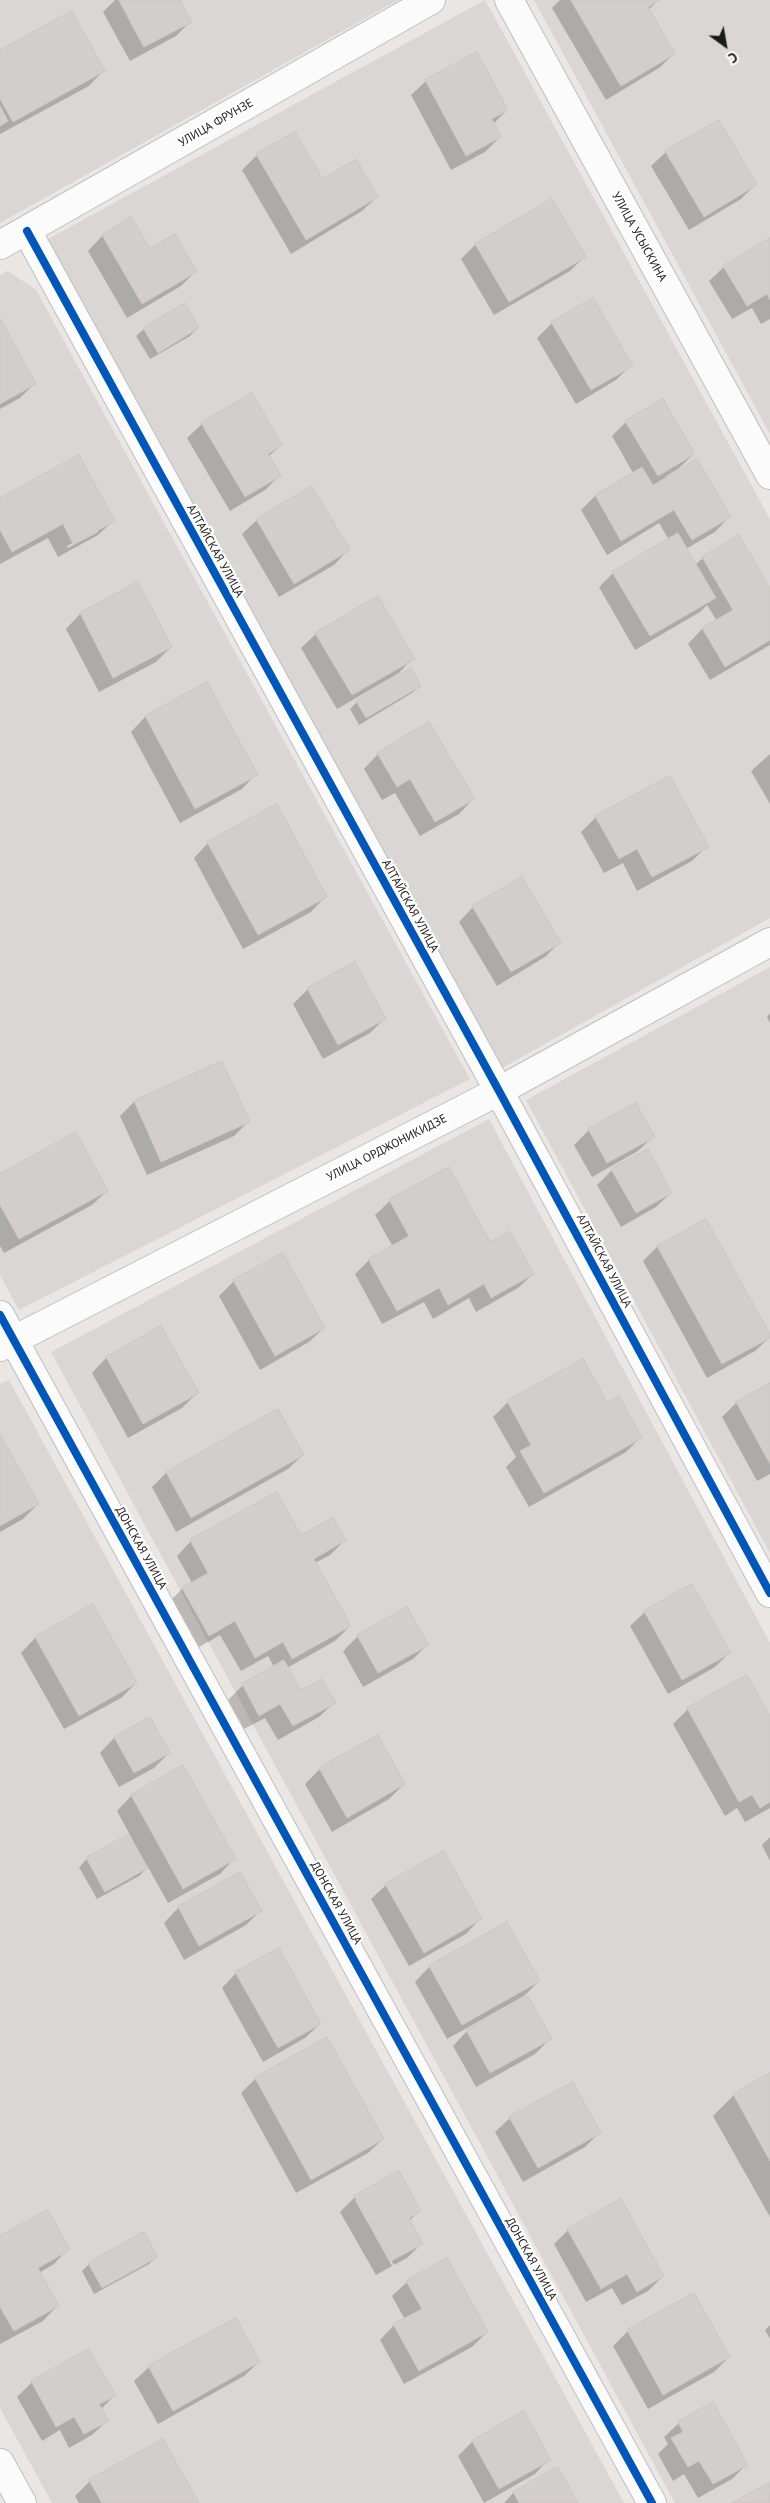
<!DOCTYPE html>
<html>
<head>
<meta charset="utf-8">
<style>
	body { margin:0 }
	#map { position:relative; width:770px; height:2503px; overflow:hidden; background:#eae6e3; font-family:"PT Sans",sans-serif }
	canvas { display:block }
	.north { position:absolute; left:700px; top:20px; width:50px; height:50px; -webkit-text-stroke:4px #fff; paint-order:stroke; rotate:148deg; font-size:14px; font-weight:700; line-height:20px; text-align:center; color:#1b1b1b }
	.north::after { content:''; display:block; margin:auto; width:18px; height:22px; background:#1b1b1b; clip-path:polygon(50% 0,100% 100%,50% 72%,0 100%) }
</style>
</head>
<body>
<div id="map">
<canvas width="770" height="2503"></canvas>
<div class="north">С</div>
</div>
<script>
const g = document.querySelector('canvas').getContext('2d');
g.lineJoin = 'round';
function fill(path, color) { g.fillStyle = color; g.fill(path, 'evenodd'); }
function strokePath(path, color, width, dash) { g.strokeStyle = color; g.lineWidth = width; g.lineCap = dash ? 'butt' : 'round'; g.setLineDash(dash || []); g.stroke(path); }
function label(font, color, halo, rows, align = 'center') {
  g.font = font + ' "PT Sans",sans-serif'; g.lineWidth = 4.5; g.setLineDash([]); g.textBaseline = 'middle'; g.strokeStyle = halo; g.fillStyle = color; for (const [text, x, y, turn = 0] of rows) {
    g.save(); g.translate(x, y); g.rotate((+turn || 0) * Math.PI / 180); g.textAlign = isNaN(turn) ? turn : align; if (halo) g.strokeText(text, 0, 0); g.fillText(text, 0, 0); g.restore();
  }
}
const residential = new Path2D(`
	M0,0H398L0,223Z
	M485,0L770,519V918L502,1068L48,239Z
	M534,0H770V434Z
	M8,271L36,290L470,1079L19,1310L0,1275V275Z
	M770,967V1553L526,1100Z
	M489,1119L770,1643V2503H675L51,1352Z
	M9,1380L624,2503H52L0,2408V1384Z`);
const shadow = new Path2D(`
	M115,0H178L190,22L176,36L130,61L103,12Z
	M560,0H659L648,10L674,54L659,68L606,100L552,8Z
	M0,51L103,71L89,86L0,134Z
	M426,81L507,110L493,124L500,137L485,152L451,170L411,95Z
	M294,133L323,181L377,197L362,211L291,254L242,170L257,155Z
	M666,152L755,185L741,199L689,230L651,166Z
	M552,200L585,256L570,271L494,315L461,259L475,245Z
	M131,219L149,250L195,272L181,286L127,318L88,251L102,236Z
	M770,240V319L761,324L752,308L732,319L709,281L724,267Z
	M592,299L631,365L616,380L576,404L537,338L552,323Z
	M0,320L34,384L20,398L0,409Z
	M198,328L190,336L150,359L136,336L144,329Z
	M626,422L694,454L679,468L665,477L729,517L715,532L686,549L695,565L703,558L770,590V645L710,680L688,644L702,629L717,621L707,605L700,612L635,650L599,587L613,573L669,540L659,523L607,555L581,510L595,496L633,473L612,436Z
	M202,424L281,445L268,457L279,476L265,490L230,511L187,438Z
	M0,500L113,521L98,535L58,557L48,538L0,564ZM98,529V532L68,548L67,546Z
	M257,520L348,550L334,565L279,597L242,534Z
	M138,584L171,647L156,662L99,692L66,629L80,614Z
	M316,634L413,658L399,673L337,709L301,648Z
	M207,684L256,774L242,789L180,823L131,732L145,717Z
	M420,686L412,693L359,725L350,709L357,702Z
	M378,754L473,799L459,814L420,836L395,793L382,800L364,769Z
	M770,754V804L751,771Z
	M596,817L707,846L692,861L637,891L623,863L604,873L581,832Z
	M208,843L325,897L311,912L243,949L194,858Z
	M473,907L559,943L545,957L497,986L459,922Z
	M308,989L384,1019L370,1033L323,1059L293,1004Z
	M770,1013V1023L767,1017Z
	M134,1102L248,1122L234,1136L147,1175L120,1116Z
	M589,1130L653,1137L638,1151L592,1177L574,1145Z
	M612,1170L671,1193L656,1207L621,1227L597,1185Z
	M0,1175L107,1191L92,1205L4,1253L0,1246Z
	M390,1201L490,1244L533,1274L518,1288L476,1312L469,1298L433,1319L424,1302L382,1324L355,1274L369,1260L393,1247L375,1215Z
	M705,1220L770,1337L755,1351L707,1378L643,1261L657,1247Z
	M283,1255L324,1328L309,1342L260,1370L219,1296L234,1281Z
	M161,1328L197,1393L182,1408L128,1438L92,1373L106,1358Z
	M583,1361L607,1404L640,1438L626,1452L529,1507L506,1467L516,1457L493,1417L508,1402Z
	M770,1384V1474L757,1481L722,1417L736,1403Z
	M0,1436L38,1504L23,1519L0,1532Z
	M303,1455L288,1469L176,1532L152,1487L166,1473Z
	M300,1537L345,1540L330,1555L315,1563L350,1626L335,1641L287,1668L300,1692L334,1703L319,1717L278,1740L265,1718L244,1729L228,1700L243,1685L274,1667L268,1656L241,1671L220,1635L194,1650L168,1603L182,1589L192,1583L177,1556L191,1541Z
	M93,1606L136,1683L121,1698L64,1729L21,1653L35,1638Z
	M645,1612L729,1653L715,1667L668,1694L630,1626Z
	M358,1636L427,1645L413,1659L363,1687L343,1651Z
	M688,1709L770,1719V1808L745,1822L737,1808L725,1816L673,1724Z
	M149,1719L169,1753L154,1768L119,1787L100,1753L114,1738Z
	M377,1737L404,1784L389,1799L332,1832L305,1784L320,1769Z
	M183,1767L234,1859L220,1874L168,1903L148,1867L139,1876L97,1899L79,1867L87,1859L130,1835L117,1811L131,1796Z
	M770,1837V1861L762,1845Z
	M240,1874L260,1911L246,1925L184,1960L164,1923L178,1908Z
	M386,1885L480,1919L466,1934L409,1966L371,1899Z
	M507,1924L539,1981L524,1996L447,2039L415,1982L429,1967Z
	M236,1973L320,2024L305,2038L263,2062L222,1988Z
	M467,2031L550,2039L535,2054L476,2087L453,2046Z
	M327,2038L383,2139L368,2153L296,2193L241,2093L255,2079Z
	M770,2075V2217L713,2116L734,2095Z
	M510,2118L600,2132L585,2147L523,2182L495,2132Z
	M355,2197L420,2210L409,2221L422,2243L407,2258L394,2265L358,2200H355L392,2266L376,2275L340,2212Z
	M568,2230L663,2276L648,2291L622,2305L612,2288L586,2302L554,2244Z
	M0,2237L68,2249L54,2264L39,2273L57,2306L43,2321L0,2344Z
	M156,2257L149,2264L94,2294L82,2271L89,2264Z
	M407,2282L487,2332L472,2347L404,2384L380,2340L394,2325L405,2320L392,2296Z
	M770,2325V2339L765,2330Z
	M628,2331L729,2357L714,2372L648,2409L613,2346Z
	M259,2362L244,2376L158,2424L134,2381L149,2367Z
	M32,2382L114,2396L101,2409L107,2421L92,2435L69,2448L60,2430L42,2441L17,2397Z
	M679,2423L747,2464L732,2479L698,2498L684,2474L673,2481L658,2454L668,2444L664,2437Z
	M472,2442L549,2459L535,2474L484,2503L458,2456Z
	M558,2469L577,2503H504L513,2493Z
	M90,2481L197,2503H79L75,2496Z`);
const building = new Path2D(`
	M119,0H180L192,22L144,47Z
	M571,0H660L648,7L675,54L621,86Z
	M72,11L105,71L13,122L0,99V50Z
	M477,52L508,110L492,119L501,137L466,156L425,80Z
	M0,106L8,121L0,126Z
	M719,120L757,185L704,217L665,151Z
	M295,132L323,179L356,159L378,197L306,240L256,154Z
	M552,199L586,257L509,302L475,244Z
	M131,217L150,248L175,234L197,272L142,304L102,235Z
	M770,238V300L767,294L747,306L723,266Z
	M593,298L633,366L591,390L551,322Z
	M185,303L199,328L158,353L143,328Z
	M0,318L36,384L0,404Z
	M252,393L282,445L268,454L281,476L245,497L201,423Z
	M663,399L695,454L658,476L625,421Z
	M79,455L115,521L73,544L63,524L12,552L0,530V498Z
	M697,459L731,517L692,540L674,510L621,541L595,495L642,467L653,485Z
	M312,486L350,550L294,584L256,519Z
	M678,533L716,598L650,636L612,572Z
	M739,535L770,588V640L725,667L702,628L733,610L702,557Z
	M138,582L172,647L113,678L80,613Z
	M378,596L415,659L352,695L315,633Z
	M411,668L421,686L366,718L356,701Z
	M207,682L258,775L195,809L145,716Z
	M429,722L475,799L435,822L410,779L397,787L377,753Z
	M670,776L709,847L652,877L637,849L619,859L595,816Z
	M277,804L327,897L258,935L207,842Z
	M522,877L561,943L511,972L472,906Z
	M355,962L386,1019L338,1045L307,988Z
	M222,1061L250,1122L161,1162L134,1101Z
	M636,1103L655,1137L607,1163L588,1129Z
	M76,1132L108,1191L19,1239L0,1205V1174Z
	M648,1149L672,1193L636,1213L611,1169Z
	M449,1167L490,1242L510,1231L534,1274L491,1298L484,1284L448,1305L439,1288L397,1311L368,1259L409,1236L389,1200Z
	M706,1219L770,1334V1338L722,1364L657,1246Z
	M283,1253L325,1328L275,1356L233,1280Z
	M161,1326L199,1393L143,1424L106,1357Z
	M583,1359L607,1402L619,1396L642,1438L544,1493L520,1451L531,1445L507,1401Z
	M770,1383V1464L736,1402Z
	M278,1409L304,1455L191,1518L166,1472Z
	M0,1434L39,1504L0,1526Z
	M277,1492L301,1535L333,1517L346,1540L314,1559L351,1626L292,1659L283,1642L255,1658L235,1621L209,1636L182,1588L208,1573L190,1540Z
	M692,1584L731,1653L682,1680L644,1611Z
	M93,1604L137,1683L79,1716L35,1637Z
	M407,1607L429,1645L378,1673L357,1635Z
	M284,1660L301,1690L322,1679L336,1703L293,1726L280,1704L259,1716L242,1684Z
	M747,1675L770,1716V1802L760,1808L752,1795L739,1802L687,1708Z
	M150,1717L170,1753L134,1773L114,1737Z
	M378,1735L405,1784L347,1818L319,1768Z
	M183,1765L236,1859L183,1889L131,1795Z
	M129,1834L148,1868L105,1892L86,1858Z
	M444,1851L482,1919L424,1953L385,1884Z
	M240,1872L262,1911L199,1946L178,1907Z
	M507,1922L540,1981L462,2025L429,1966Z
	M279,1948L321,2024L278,2048L235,1972Z
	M528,1996L552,2039L490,2073L466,2030Z
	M327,2037L384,2139L311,2180L255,2078Z
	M770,2073V2161L733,2094Z
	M573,2082L601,2133L538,2168L509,2117Z
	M399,2171L421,2211L409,2218L423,2244L391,2261L354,2196Z
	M621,2199L664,2276L637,2292L627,2274L601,2289L567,2229Z
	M48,2210L70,2250L38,2268L59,2306L14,2331L0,2307V2236Z
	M144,2232L158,2257L102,2288L88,2263Z
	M447,2258L488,2332L419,2371L393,2324L422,2309L406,2281Z
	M694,2293L730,2357L663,2395L627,2330Z
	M236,2318L260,2362L173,2411L148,2366Z
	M89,2349L116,2396L99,2404L109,2421L84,2434L74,2417L56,2427L31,2381Z
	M713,2402L748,2465L713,2484L699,2461L688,2467L671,2438L683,2432L678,2422Z
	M524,2411L551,2460L499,2489L472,2441Z
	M163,2439L199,2503H102L89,2480Z
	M558,2467L578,2503H519L513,2492Z
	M769,2483L770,2503H732Z`);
const minor = new Path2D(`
	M509,0L770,475
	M27,231L499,1091L770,1593
	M0,245L431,0
	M0,1315L652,2503
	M0,1347L499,1091L770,942
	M0,2463L22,2503`);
const cycleway = new Path2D(`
	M27,231L499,1091L770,1593
	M0,1315L652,2503`);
const streetNames = [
	["УЛИЦА ФРУНЗЕ",216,123,-30],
	["УЛИЦА УСЫСКИНА",639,237,61],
	["АЛТАЙСКАЯ УЛИЦА",215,551,61],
	["АЛТАЙСКАЯ УЛИЦА",410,906,61],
	["УЛИЦА ОРДЖОНИКИДЗЕ",387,1148,-27],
	["АЛТАЙСКАЯ УЛИЦА",604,1261,62],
	["ДОНСКАЯ УЛИЦА",141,1548,61],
	["ДОНСКАЯ УЛИЦА",336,1903,61],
	["ДОНСКАЯ УЛИЦА",531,2259,61]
];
fill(residential, '#d9d6d5');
fill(shadow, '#0003');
fill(building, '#d2cecc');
strokePath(building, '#cdc7c4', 1);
strokePath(minor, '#c1bfbe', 30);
strokePath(minor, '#fcfbfb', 28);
strokePath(cycleway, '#0057b8', 8);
label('12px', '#1b1b1b', '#fff', streetNames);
</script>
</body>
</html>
